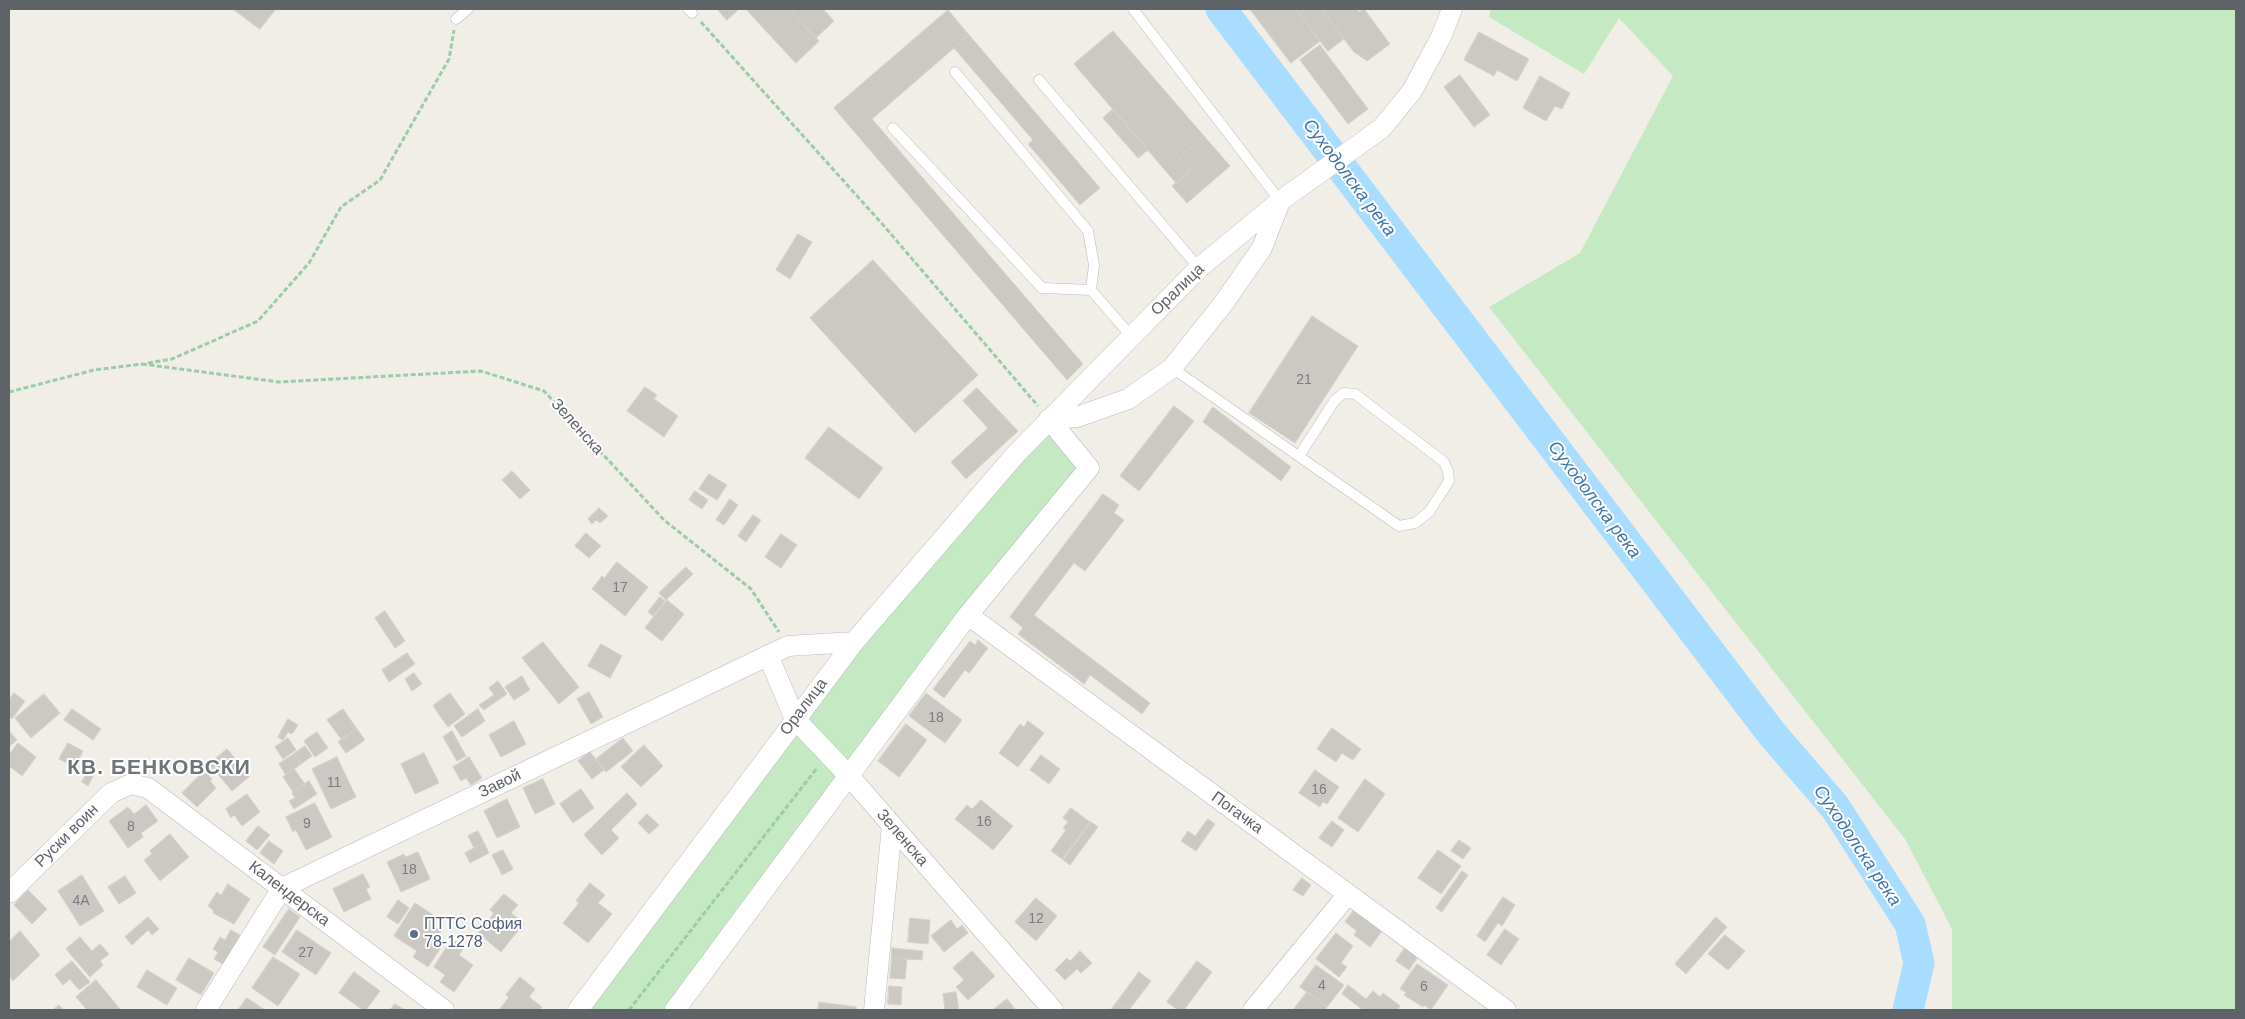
<!DOCTYPE html>
<html>
<head>
<meta charset="utf-8">
<style>
	body { margin:0 }
	#map { position:relative; width:2245px; height:1019px; overflow:hidden; background:#f1eee7; font-family:Arial,sans-serif }
	canvas { display:block }
	.frame { position:absolute; inset:0; border:10px solid #5e6368; pointer-events:none }
</style>
</head>
<body>
<div id="map">
<canvas width="2245" height="1019"></canvas>
<div class="frame"></div>
</div>
<script>
const g = document.querySelector('canvas').getContext('2d');
g.lineJoin = 'round';
function fill(path, color) { g.fillStyle = color; g.fill(path, 'evenodd'); }
function strokePath(path, color, width, dash) { g.strokeStyle = color; g.lineWidth = width; g.lineCap = dash ? 'butt' : 'round'; g.setLineDash(dash || []); g.stroke(path); }
function label(font, color, halo, rows, align = 'center') {
  g.font = font + ' Arial,sans-serif'; g.lineWidth = 4; g.setLineDash([]); g.textBaseline = 'middle'; g.strokeStyle = halo; g.fillStyle = color; for (const [text, x, y, turn = 0] of rows) {
    g.save(); g.translate(x, y); g.rotate((+turn || 0) * Math.PI / 180); g.textAlign = isNaN(turn) ? turn : align; if (halo) g.strokeText(text, 0, 0); g.fillText(text, 0, 0); g.restore();
  }
}
const green = new Path2D(`
	M1491,9H2236V1010H1952V929L1905,839L1489,307L1580,253L1673,76L1619,18L1584,74L1489,17Z
	M1049,419L1089,468L675,1010H578L795,719Z`);
const river = new Path2D(`
	M1221,9L1772,734L1835,807L1910,924L1919,963L1908,1010`);
const building = new Path2D(`
	M233,9H276L260,29Z
	M717,9H739L727,20Z
	M746,9H789L819,41L796,63Z
	M789,9H823L834,21L816,38Z
	M1250,9H1296L1320,41L1291,63Z
	M1296,9H1322L1344,39L1328,51Z
	M1322,9H1357L1359,12L1364,9L1390,44L1367,61L1354,52Z
	M948,10L969,35L872,119L1083,364L1067,380L834,108Z
	M1113,31L1204,136L1179,158L1190,171L1176,183L1074,64Z
	M1479,32L1529,59L1517,81L1497,70L1494,76L1464,60Z
	M969,35L1100,188L1080,205L1028,144L1033,140L954,48Z
	M1320,45L1368,109L1348,124L1300,60Z
	M1460,75L1490,115L1474,127L1444,87Z
	M1540,76L1570,93L1562,109L1555,106L1546,121L1523,108Z
	M1113,109L1148,150L1138,158L1103,118Z
	M1204,136L1230,166L1187,203L1172,186L1190,171L1179,158Z
	M798,234L812,242L790,279L776,270Z
	M873,260L978,375L915,433L810,318Z
	M1312,316L1358,346L1295,443L1249,413Z
	M645,387L657,395L654,399L678,416L664,437L627,411Z
	M977,388L1018,431L966,479L951,462L988,428L963,401Z
	M1174,406L1194,421L1139,491L1120,476Z
	M1213,407L1291,467L1281,481L1203,422Z
	M829,427L883,468L859,499L805,458Z
	M512,471L530,490L520,499L502,480Z
	M709,474L727,485L717,500L699,489Z
	M695,491L708,500L702,509L689,500Z
	M1103,494L1119,505L1114,513L1124,520L1085,571L1074,563L1034,615L1150,703L1142,714L1090,675L1084,684L1018,634L1023,628L1010,617Z
	M730,499L738,505L724,525L716,520Z
	M599,508L608,516L600,523L596,520L592,524L588,519Z
	M753,515L761,520L746,542L738,536Z
	M586,533L601,546L589,558L575,546Z
	M781,534L797,545L781,568L765,557Z
	M617,562L648,587L625,616L592,589L602,576L604,578Z
	M686,567L693,574L666,600L659,593Z
	M660,597L665,601L653,616L648,612Z
	M667,600L684,614L662,641L645,628Z
	M385,611L405,641L395,648L375,618Z
	M978,640L988,648L969,673L965,670L944,698L933,689L970,641L975,645Z
	M543,642L579,687L559,704L522,658Z
	M601,644L622,656L610,678L588,666Z
	M407,653L415,664L389,682L382,670Z
	M414,673L422,684L412,691L405,679Z
	M522,676L530,690L514,700L505,687Z
	M498,681L507,694L484,710L479,705L494,695L489,688Z
	M589,692L603,717L591,724L577,699Z
	M14,693L25,701L12,719L9,716V700Z
	M450,693L465,714L448,727L433,706Z
	M926,693L962,720L945,743L909,716Z
	M44,694L60,713L31,738L15,718Z
	M72,709L101,729L93,740L64,720Z
	M343,709L357,729L341,739L327,720Z
	M478,709L485,721L462,737L454,726Z
	M288,719L298,725L292,734L288,732L283,740L278,737Z
	M514,721L526,744L501,757L489,735Z
	M1028,721L1044,733L1018,767L999,753L1020,724L1024,727Z
	M906,724L927,740L899,777L878,761Z
	M1332,728L1361,749L1353,760L1342,753L1336,762L1317,749Z
	M357,729L365,740L346,753L338,742Z
	M9,731L17,740L9,747Z
	M452,731L466,756L457,761L443,737Z
	M317,732L328,748L315,757L304,741Z
	M288,738L296,750L283,759L275,747Z
	M623,738L633,751L606,772L596,759Z
	M18,743L36,757L22,776L9,766V755Z
	M68,743L83,751L75,767L59,759Z
	M644,745L663,766L641,787L621,767Z
	M305,746L312,756L301,764L294,754Z
	M227,749L250,776L232,791L209,764Z
	M590,752L604,770L592,779L578,761Z
	M424,753L439,783L415,794L401,764Z
	M294,754L301,764L286,775L279,764Z
	M1041,755L1060,769L1049,784L1030,770Z
	M337,757L356,797L331,809L312,769Z
	M469,757L482,778L471,785L466,778L461,781L453,767Z
	M90,768L96,771L88,786L82,782Z
	M294,769L305,784L293,792L283,777Z
	M1315,770L1339,787L1327,804L1323,802L1320,807L1299,793Z
	M204,771L212,779L210,781L216,788L197,807L182,793Z
	M543,779L555,804L535,814L523,788Z
	M1365,779L1385,794L1358,832L1338,818Z
	M309,781L317,794L294,809L289,801L295,798L292,793Z
	M581,789L594,808L573,823L560,804Z
	M627,793L637,804L611,830L619,838L602,855L584,835Z
	M247,794L260,812L242,826L234,815L231,818L226,809Z
	M507,799L520,827L497,838L484,811Z
	M981,800L1013,826L993,850L955,819L967,805L972,809Z
	M315,803L332,837L306,850L296,830L293,832L286,817Z
	M146,805L158,821L141,833L143,837L128,848L109,821L128,807L134,814Z
	M1071,808L1090,822L1062,859L1051,851L1066,830L1063,828L1068,822L1063,818Z
	M647,814L659,825L649,834L638,823Z
	M1208,819L1215,824L1196,851L1181,841L1188,831L1195,836Z
	M1332,821L1344,830L1332,847L1319,838Z
	M1091,822L1098,827L1070,865L1063,860Z
	M258,826L270,835L257,850L246,841Z
	M478,831L484,843L474,848L468,836Z
	M170,834L189,857L160,881L144,860L152,854L150,851Z
	M1459,840L1471,848L1463,859L1451,851Z
	M269,841L283,851L274,864L260,853Z
	M484,843L489,853L470,863L465,853Z
	M503,850L513,869L502,875L492,855Z
	M1438,850L1461,866L1441,894L1418,878Z
	M418,852L430,879L401,892L387,862L404,854L405,857Z
	M1462,871L1468,875L1442,912L1436,908Z
	M363,874L370,887L366,889L371,899L344,912L333,889Z
	M82,875L104,911L80,926L58,891Z
	M125,876L136,893L119,904L108,887Z
	M1302,878L1311,885L1303,896L1293,890Z
	M590,883L605,895L598,903L612,914L588,943L563,923L579,903L576,901Z
	M228,884L250,899L234,924L213,913L214,911L208,906L217,892L221,895Z
	M28,890L47,909L32,924L14,905Z
	M504,894L518,905L511,913L524,923L501,952L478,933L494,913L490,910Z
	M1503,897L1515,905L1502,926L1498,923L1485,942L1477,936Z
	M1036,898L1057,916L1036,941L1015,922Z
	M398,900L409,908L398,924L387,917Z
	M415,903L435,916L430,924L441,931L436,938L444,943L428,967L413,957L417,951L394,936Z
	M1357,906L1385,927L1370,947L1354,935L1357,931L1345,922Z
	M289,909L300,917L275,955L263,947Z
	M148,917L159,929L152,935L148,930L132,945L125,937Z
	M1716,917L1727,927L1686,974L1675,964Z
	M910,918L930,920L928,944L908,942Z
	M951,920L957,929L962,925L968,933L944,952L931,936Z
	M1505,929L1519,939L1501,965L1487,955Z
	M231,930L240,935L223,964L214,959L218,952L213,949L220,937L225,940Z
	M297,930L331,953L316,975L282,952Z
	M20,931L40,955L13,981L9,976V942Z
	M1336,933L1353,946L1341,963L1347,967L1339,977L1316,959Z
	M1725,935L1745,951L1728,970L1708,954Z
	M80,937L92,951L100,944L109,954L100,961L103,965L90,977L66,949Z
	M452,939L464,948L459,955L473,965L454,992L440,982L445,975L434,967Z
	M1408,943L1421,952L1409,970L1396,961Z
	M892,948L923,951L922,960L892,958Z
	M972,951L995,976L968,1000L956,987L964,980L953,968Z
	M1080,951L1092,963L1081,973L1077,969L1065,980L1055,970L1067,958L1070,961Z
	M273,957L300,974L278,1006L252,988Z
	M189,958L214,973L201,995L176,980Z
	M892,958L907,959L905,979L890,978Z
	M72,961L90,982L79,990L70,979L63,985L55,975Z
	M1197,961L1212,972L1184,1010H1178L1167,1002Z
	M1417,964L1448,985L1431,1010L1424,1005L1423,1007L1404,995L1406,992L1400,989Z
	M1316,965L1344,985L1327,1007L1300,987Z
	M147,970L177,988L167,1005L137,987Z
	M354,972L380,991L366,1010H363L339,993Z
	M1139,972L1151,981L1129,1010L1117,1002Z
	M520,977L535,989L529,997L542,1007L539,1010H499L509,997L506,995Z
	M96,980L120,1009L118,1010H87L76,997Z
	M1348,985L1366,999L1373,991L1380,997L1383,993L1400,1006L1397,1010H1363L1342,994Z
	M889,986L902,987L901,1005L888,1004Z
	M956,992L959,1010H945L943,994Z
	M1307,992L1327,1007L1325,1010L1294,1009Z
	M247,998L265,1010H238Z
	M1007,999L1016,1010H993Z
	M819,1002L856,1007V1010H818Z
	M1117,1002L1129,1010H1111Z
	M395,1004L405,1010H390Z
	M59,1005L64,1010H53Z`);
const path = new Path2D(`
	M701,22L884,226L1038,406
	M148,363L172,359L258,321L309,263L341,207L380,180L449,59L454,30
	M142,364L279,382L481,371L544,391L664,520L751,589L779,632
	M9,392L94,370L142,364
	M629,1010L817,768`);
const lane = new Path2D(`
	M688,9L692,13
	M1133,9L1280,201
	M456,19L468,9
	M955,72L1088,231L1094,265L1091,290L1131,336
	M1039,80L1199,268
	M893,128L1042,288L1091,290
	M1172,368L1399,526L1415,523L1429,512L1449,481L1448,471L1444,462L1355,394L1344,393L1335,400L1299,456`);
const street = new Path2D(`
	M1049,419L1077,417L1128,399L1172,368L1223,304L1262,248L1279,204
	M968,615L1506,1010
	M768,655L795,719L850,777L1053,1010
	M9,893L111,793L131,784L148,788L444,1010
	M206,1010L282,888L788,646L854,642
	M578,1010L854,642L1016,454L1199,268L1280,201L1382,128L1412,91L1441,37L1452,9
	M675,1010L968,615L1089,468L1049,419
	M874,1010L892,826
	M1253,1010L1348,894`);
const markers = [
	[414,934,5,"#5c6f8a"]
];
const numberNames = [
	["21",1304,380],
	["17",620,588],
	["18",936,718],
	["11",334,783],
	["16",1319,790],
	["16",984,822],
	["9",307,824],
	["8",131,827],
	["18",409,870],
	["4А",81,901],
	["12",1036,919],
	["27",306,953],
	["4",1322,986],
	["6",1424,987]
];
const streetNames = [
	["Оралица",1178,290,-44],
	["Зеленска",577,427,48],
	["Оралица",804,707,-53],
	["Завой",500,784,-26],
	["Погачка",1237,813,36],
	["Руски воин",67,836,-45],
	["Зеленска",902,838,49],
	["Календерска",289,894,37]
];
const serviceNames = [
	["ПТТС София",424,925],
	["78-1278",424,943]
];
const waterNames = [
	["Суходолска река",1349,178,53],
	["Суходолска река",1594,500,53],
	["Суходолска река",1857,846,56]
];
const districtNames = [
	["КВ. БЕНКОВСКИ",159,768]
];
fill(green, '#c4e9c3');
strokePath(river, '#a9ddff', 31);
fill(building, '#ccc9c4');
strokePath(building, '#d6d0c5', 1);
strokePath(lane, '#b7babe', 11);
strokePath(street, '#b7babe', 21);
strokePath(path, '#9bcba8', 3, [5, 2.5]);
strokePath(lane, '#fff', 10);
strokePath(street, '#fff', 20);
for (const [x, y, r, color] of markers) { const dot = new Path2D(); dot.arc(x, y, r, 0, 2 * Math.PI); g.fillStyle = color; g.fill(dot); strokePath(dot, '#fff', 2); }
label('14px', '#7a7c7f', null, numberNames);
label('16px', '#5e6368', '#fff', streetNames);
label('16px', '#4e5e75', '#fff', serviceNames, 'left');
label('italic 18px', '#3d78ad', '#fff', waterNames);
g.letterSpacing = '1px';
label('bold 21px', '#6f757a', '#fff', districtNames);
g.letterSpacing = '0px';
</script>
</body>
</html>
